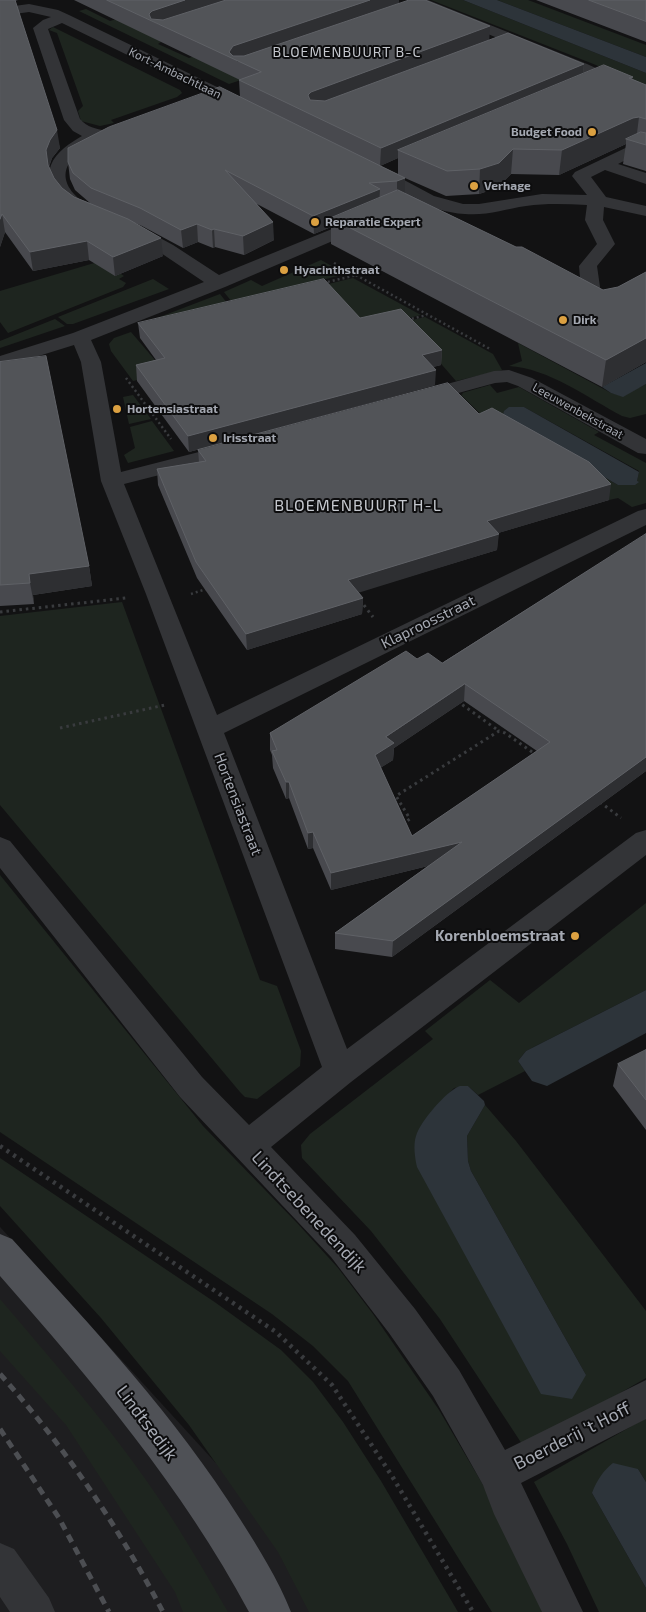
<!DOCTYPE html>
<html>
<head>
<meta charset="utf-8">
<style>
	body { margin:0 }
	canvas { display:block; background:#121213 }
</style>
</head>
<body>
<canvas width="646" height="1612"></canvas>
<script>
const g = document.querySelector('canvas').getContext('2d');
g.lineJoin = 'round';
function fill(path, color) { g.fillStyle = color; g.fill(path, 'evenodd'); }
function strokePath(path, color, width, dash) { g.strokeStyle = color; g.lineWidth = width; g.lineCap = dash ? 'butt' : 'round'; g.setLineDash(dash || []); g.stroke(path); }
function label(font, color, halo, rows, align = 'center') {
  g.font = font + ' "Exo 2",sans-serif'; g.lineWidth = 4; g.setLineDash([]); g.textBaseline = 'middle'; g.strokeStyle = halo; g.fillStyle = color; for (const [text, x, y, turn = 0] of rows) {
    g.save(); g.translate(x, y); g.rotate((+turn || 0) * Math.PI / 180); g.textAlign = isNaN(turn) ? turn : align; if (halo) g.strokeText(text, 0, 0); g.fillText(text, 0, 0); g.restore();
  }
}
const built = new Path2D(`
	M0,1227L352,1612H0Z`);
const green = new Path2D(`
	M355,0L222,70L241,80L229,84L79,11L86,9L110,21L127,16L161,42L158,44L189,58Z
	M431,0H463L646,73V92L596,65Z
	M497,0H528L646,45V57Z
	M53,27L180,90L182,93L177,97L111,120L114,123L100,126L81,121L78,111L83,106L57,33L49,30Z
	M321,260L346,274L232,302L224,292L251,280L262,286Z
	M101,261L124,276L119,279L126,283L123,287L8,333L0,322V291Z
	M353,278L421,315L359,330L316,287Z
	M153,279L169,289L73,324H67L58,317Z
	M220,294L227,303L158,319L157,318Z
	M425,317L493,354L502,370L456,381L430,351L400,323Z
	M55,319L65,326L0,348V341Z
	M131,332L166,373L133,381L111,351L109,344L114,338Z
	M518,343L611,393L623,396L646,384V414L630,418L622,416C588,398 548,368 509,366L522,361Z
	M490,385L497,393L519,387L599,432L594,435L646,463V503L632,507L618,498L609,500L490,423L461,395L463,394L462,393ZM524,407L639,471L637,481L633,484L618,485L502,418Z
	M133,395L151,419L129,424L123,397Z
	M152,421L174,451L128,463L124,455L135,448L130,427Z
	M122,602L260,980L277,986L301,1051L300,1066L257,1099L245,1097L240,1092L0,805V616Z
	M0,875L203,1126L298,1224L338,1268L373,1314L439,1410L489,1495L547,1612H492L348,1381L313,1346L272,1314L0,1132Z
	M646,903V990L526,1051L518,1061L525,1071L478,1095L468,1086L454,1088L433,1110L416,1136L586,1375L471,1171L468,1161L467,1136L485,1105L516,1141L646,1311V1378L563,1426L522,1444L440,1319L371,1231L302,1158L301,1145L310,1134L433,1039L425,1031L490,980L519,1003Z
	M0,1158L216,1303L281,1350L313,1382L343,1422L381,1481L458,1612H309L278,1552L189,1425L101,1318L0,1206Z
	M0,1299C50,1358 101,1416 146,1480C176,1522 202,1567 228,1612H183L175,1592L66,1425L0,1351Z
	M646,1418V1482L638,1469L592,1493L646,1588V1612H599L567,1544L534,1482Z`);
const water = new Path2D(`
	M463,0H497L646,57V73Z
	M646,363V384L623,397L611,393L602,387Z
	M509,407H524L639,472L637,481L639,482L635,485H618L502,418L504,411Z
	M646,990V1033L547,1086L532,1081L518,1061L526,1051Z
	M460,1086H468L484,1101L485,1105L467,1136L468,1161L471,1171L586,1375L572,1399L541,1394L417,1167C415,1158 413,1145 416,1136C420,1122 447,1090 460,1086Z
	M613,1463L638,1469L646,1482V1588L592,1493C597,1480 603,1471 613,1463Z`);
const pathFar2 = new Path2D(`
	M334,263L490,349
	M323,283L357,275
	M407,320L427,315
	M126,378L171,439
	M191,594L209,588`);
const pathFar1 = new Path2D(`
	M360,600L373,617
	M0,612L126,598
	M457,701L499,731
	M60,728L165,705
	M600,802L621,818
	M402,824L410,819L396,796L499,731L505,733L535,754`);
const path = new Path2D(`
	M0,1146L276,1332L332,1385L392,1476L473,1612`);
const minor = new Path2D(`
	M409,0H428L587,64L646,91V102L577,70L411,3Z
	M29,4L58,10L69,15L252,104L254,107L252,110H240L62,23L48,29L80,119C88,128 95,128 106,131L108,134L106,137C83,148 50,166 74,194C80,201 89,204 95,212L92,216C71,221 42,186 51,165C56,152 70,143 82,136L73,131L64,120L33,28L43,20L51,17L29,12L0,16V8Z
	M636,143L646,146V157L637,154L618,164L646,173V184L605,170L591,177L606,197L646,206V216L604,207L603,220L615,244L597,266L602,301L612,310L609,314C580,321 581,285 579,266L597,244L585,220L587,205C567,204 546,203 526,206C505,209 486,216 465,214C428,212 397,190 366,174L364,170L366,166H378L434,196L463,204H479L542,194L587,195L572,176L575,172Z
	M364,216L370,217L373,221L370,225L225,287L91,340L101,362L121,472L234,443L242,444L245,449L242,454L124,484L217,715L638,511L646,509V525L224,733L347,1049L636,833L646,830V855L351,1082L271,1147L355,1235L415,1309L459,1370L505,1450L646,1380V1419L521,1483L583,1612H542L494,1514L483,1485L433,1396L389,1333L331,1257L180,1097L0,868V837L10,841L202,1077L249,1125L322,1067L146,594L101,481L81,362L74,345L0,368V356L73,333L204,282L161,253L124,233L121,229L124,225L130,224L136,225L173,245L219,275Z
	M509,370L532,378L646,439V454L638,453L518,386L507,382L495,383L418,404L411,402L408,398L411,394L494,371Z
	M0,1543L14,1549L49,1598L55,1612H10L0,1597Z`);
const major = new Path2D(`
	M0,1234L12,1239C93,1328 176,1417 240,1519C259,1549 278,1579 291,1612H249C183,1488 92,1381 0,1276Z`);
const rail = new Path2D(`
	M0,1374C65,1447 118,1526 163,1612
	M0,1429L59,1518L109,1612`);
const wall = new Path2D(`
	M0,0H18L15,1L60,148L52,158L49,167L54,178L62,188L74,197L90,203L75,190L70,179L68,162L240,97L239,80H240L74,0H399V3L489,40L584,64L583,74L633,77L632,79L646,85V171L623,164L626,144L559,175L511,174L497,188L479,194L446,196L405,178V193L603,290L618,287L646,272V362L602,387L331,244V227L314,234L257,204L274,240L244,255L215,247L213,248L198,242L183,248L142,226L135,223L163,256L115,276L89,260L33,271L5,232L0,247ZM398,158V174L380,166Z
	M536,0H646V42Z
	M360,318L442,350L441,365L433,367L435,385L189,452L137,381L136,365L156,360L140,338L138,323Z
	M0,362L89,566L92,586L33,595L34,604L0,606Z
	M479,414L609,500L498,533L497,550L358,592L363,598L362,614L247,650L197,578L158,485L157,469L199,462L198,450Z
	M646,534V771L392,957L335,949V933L428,866L331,890L313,848L308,849L289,798L286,799L273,768L272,755L270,750V733L417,659L442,663ZM464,701L537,751L412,836L380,768L393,760L394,748Z
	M646,1050V1130L613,1086L618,1064Z`);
const shadedWall = new Path2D(`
	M185,0H238L160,25L150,20L149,14L152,11Z
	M370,0H399V6L238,62L229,52L233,46Z
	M490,26L489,43L311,109L308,95L311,92Z
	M584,64L582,81L398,150V158L380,166L381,148Z
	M639,117L636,141L626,139V144L559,175L562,150L633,118Z
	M57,130L60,148L52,158L48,169L46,150L50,140Z
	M513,149L511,174L497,188L479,194L480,169Z
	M405,178V196L397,199V181Z
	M380,189L379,207L331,218V227L314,234L313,216Z
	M2,214L5,232L0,247V219Z
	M273,222L274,240L244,255L243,236Z
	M197,224L198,242L183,248L181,230Z
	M214,229L215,247L213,248L212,230Z
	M161,238L163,256L115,276L113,257Z
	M87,241L89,260L33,271L30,252Z
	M646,338V362L602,387L606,360Z
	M442,350L441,365L421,370L422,355Z
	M436,370L435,385L189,452L188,436Z
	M611,484L609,500L485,537L487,521Z
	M499,534L497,550L348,596V580Z
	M89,566L92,586L33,595L34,604L30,583L29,574Z
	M363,598L362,614L247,650L246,634Z
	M465,684L464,701L394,748L393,760L374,772L375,755L386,737Z
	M646,757V771L392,957L393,941Z
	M286,782H289V798L286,799Z
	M313,832V848L308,849V833Z
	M462,842L460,858L331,890V873Z`);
const building = new Path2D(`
	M0,0H15L57,130L50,140L46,150L48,165L54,178L62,188L74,197L128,219L161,238L113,257L87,241L30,252L2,214L0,219Z
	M107,0H185L152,11L149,14L151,19L163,20L226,0H370L233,46L229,52L233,56H244L409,0H425L490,26L311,92L308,95L310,100L325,101L508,33L584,64L381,148L239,80L261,72Z
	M589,0H646V21Z
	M604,65L633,77L629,78L646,85V119L639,117L633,118L562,150L513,149L499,163L480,169L447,171L398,150Z
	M220,87L405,178L397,181L369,183L380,189L313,216L225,170L273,222L243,236L214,229L212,230L197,224L181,230L140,208L91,188L73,173L68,162V148L109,127Z
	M641,132L646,133V145L626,139Z
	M398,190L516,247H522L603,290L618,287L646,272V338L606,360L331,218Z
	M324,279L360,318L401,309L442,350L422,355L436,370L188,436L136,365L165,358L138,323Z
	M46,356L89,566L29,574L30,583L0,585V362Z
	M448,383L479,414L492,408L589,462L611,484L487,521L499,534L348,580L363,598L246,634L196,562L157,469L206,461L198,450Z
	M646,534V757L393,941L335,933L462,842L331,873L313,832L308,833L289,782H286L272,751L277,750L270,733L406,651L417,659L428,653L442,663ZM465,684L550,742L412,836L375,755L394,743L386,737Z
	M646,1050V1100L618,1064Z`);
const markers = [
	[592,132,5,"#dba041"],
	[474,186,5,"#dba041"],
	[315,222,5,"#dba041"],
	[284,270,5,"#dba041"],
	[563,320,5,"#dba041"],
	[117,409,5,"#dba041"],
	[213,438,5,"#dba041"],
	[575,936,5,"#dba041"]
];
const farStreetnames = [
	["Kort-Ambachtlaan",175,73,26],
	["Leeuwenbekstraat",578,411,29]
];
const farPoinames = [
	["Budget Food",582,132,"right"],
	["Verhage",484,186],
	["Reparatie Expert",325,222],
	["Hyacinthstraat",294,270],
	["Dirk",573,320],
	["Hortensiastraat",127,409],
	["Irisstraat",223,438]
];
const farNeighbourhoodnames = [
	["BLOEMENBUURT B-C",347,52]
];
const streetNames = [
	["Klaproosstraat",428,622,-26],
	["Hortensiastraat",238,804,69]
];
const poiNames = [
	["Korenbloemstraat",565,936]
];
const neighbourhoodNames = [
	["BLOEMENBUURT H-L",358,506]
];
const nearStreetnames = [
	["Lindtsebenedendijk",309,1212,47],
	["Lindtsedijk",147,1423,53],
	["Boerderij 't Hoff",572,1436,-27]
];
fill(built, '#1e1e20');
fill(green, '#1e251f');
fill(water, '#2d343a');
strokePath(pathFar2, '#393b3e', 2.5, [2, 3]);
strokePath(pathFar1, '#393b3e', 3, [2.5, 4]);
strokePath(path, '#393b3e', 4.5, [3, 5]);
fill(minor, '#333437');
fill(major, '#4f5156');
strokePath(rail, '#4c4e52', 5, [8, 6]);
fill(wall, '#48494e');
fill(shadedWall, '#2e2f32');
fill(building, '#525458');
strokePath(building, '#5f6166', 1);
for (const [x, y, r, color] of markers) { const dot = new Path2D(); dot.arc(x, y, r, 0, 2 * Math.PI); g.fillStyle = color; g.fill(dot); strokePath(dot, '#0d0d0e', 2); }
label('12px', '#a5a9b2', '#0d0d0e', farStreetnames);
label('bold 12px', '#a5a9b2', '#0d0d0e', farPoinames, 'left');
g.letterSpacing = '1px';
label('14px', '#c5c8ce', '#0d0d0e', farNeighbourhoodnames);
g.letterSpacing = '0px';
label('15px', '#a5a9b2', '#0d0d0e', streetNames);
label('bold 15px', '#a5a9b2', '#0d0d0e', poiNames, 'right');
g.letterSpacing = '1px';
label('16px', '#c5c8ce', '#0d0d0e', neighbourhoodNames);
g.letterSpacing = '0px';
label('18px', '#a5a9b2', '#0d0d0e', nearStreetnames);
</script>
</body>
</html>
